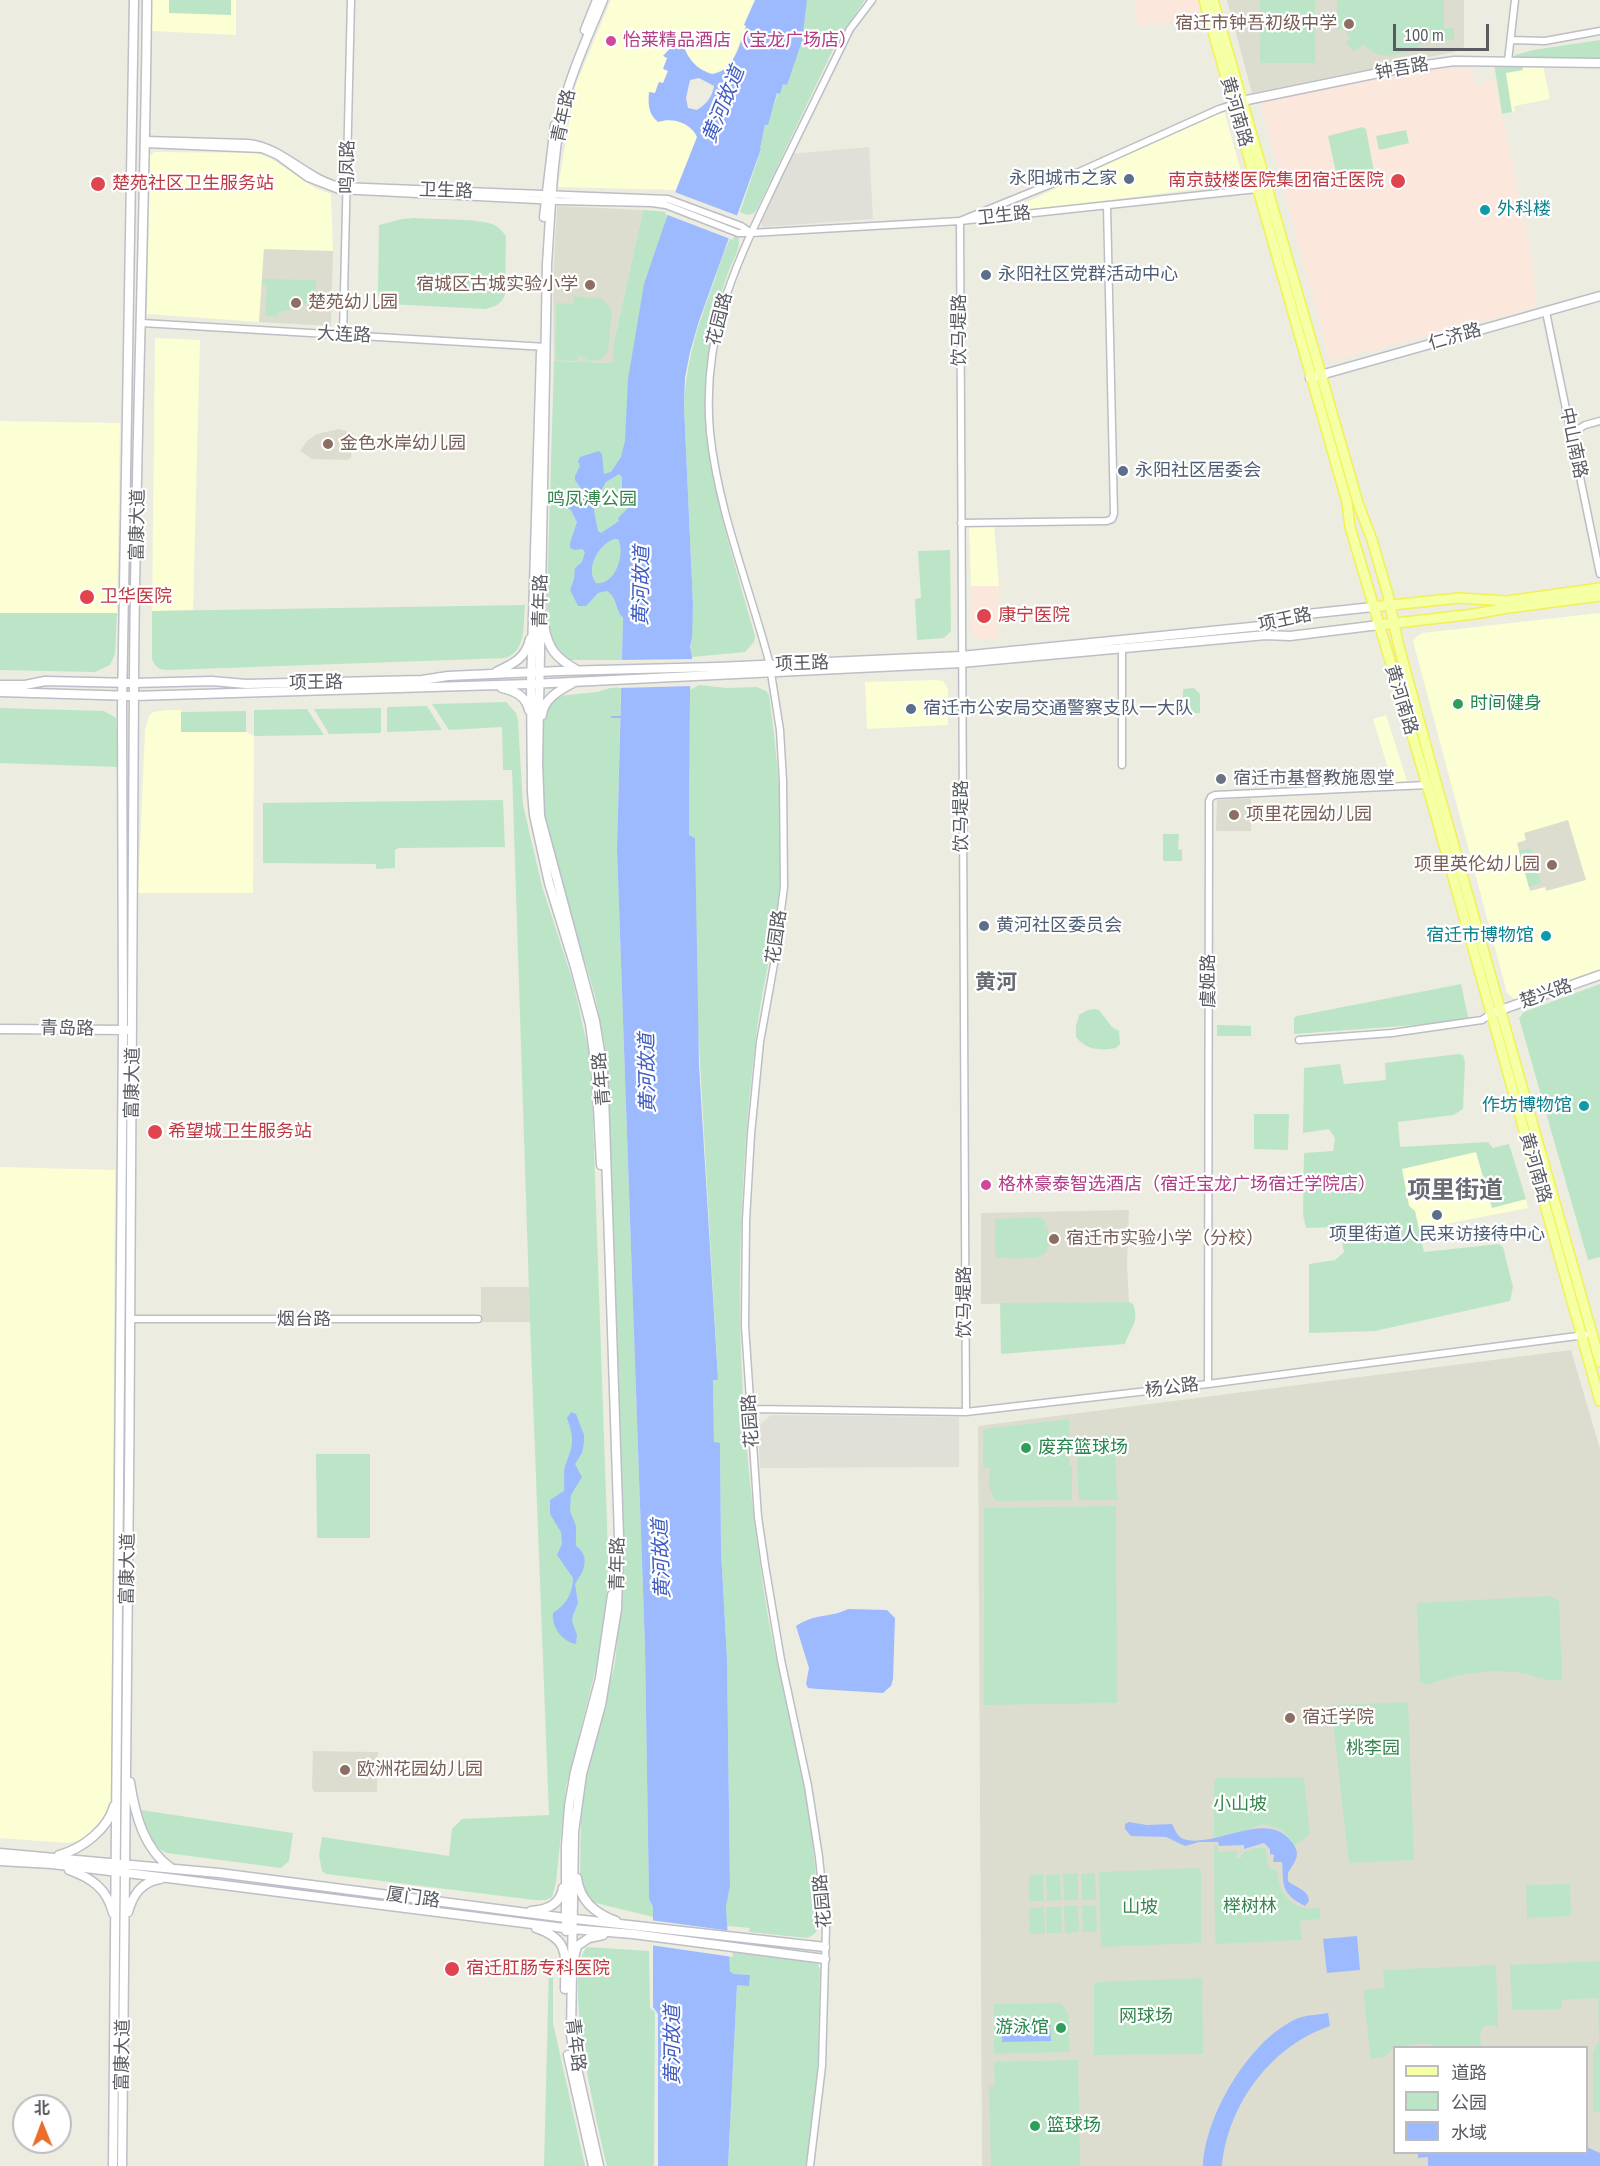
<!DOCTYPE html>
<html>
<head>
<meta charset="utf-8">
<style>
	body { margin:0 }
	#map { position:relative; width:1600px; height:2166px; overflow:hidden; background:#ecede0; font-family:"PT Sans Narrow","Noto Sans SC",sans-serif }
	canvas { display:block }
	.legend { position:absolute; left:1393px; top:2046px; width:195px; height:108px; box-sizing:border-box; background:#fff; border:2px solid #bdbdc0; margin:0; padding:8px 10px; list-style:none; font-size:18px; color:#595b62 }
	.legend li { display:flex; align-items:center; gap:12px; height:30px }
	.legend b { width:30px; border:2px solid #bdbdc0 }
	.north { position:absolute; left:12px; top:2094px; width:60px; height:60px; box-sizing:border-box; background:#fff; border:2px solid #bdbdc0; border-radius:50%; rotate:359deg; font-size:16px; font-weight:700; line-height:24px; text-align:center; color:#595b62 }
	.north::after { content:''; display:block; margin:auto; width:21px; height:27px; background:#ea6d29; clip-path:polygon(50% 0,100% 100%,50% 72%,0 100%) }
	.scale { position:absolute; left:1393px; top:24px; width:96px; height:27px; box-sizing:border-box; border:3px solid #595b62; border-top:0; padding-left:8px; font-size:18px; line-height:21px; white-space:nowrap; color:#595b62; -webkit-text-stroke:4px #fff; paint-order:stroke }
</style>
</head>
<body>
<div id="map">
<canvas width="1600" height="2166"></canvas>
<ul class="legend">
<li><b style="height:8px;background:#f5ffa3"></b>道路</li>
<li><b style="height:16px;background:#bce5c7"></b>公园</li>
<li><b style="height:16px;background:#9ebaff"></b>水域</li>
</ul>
<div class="north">北</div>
<div class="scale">100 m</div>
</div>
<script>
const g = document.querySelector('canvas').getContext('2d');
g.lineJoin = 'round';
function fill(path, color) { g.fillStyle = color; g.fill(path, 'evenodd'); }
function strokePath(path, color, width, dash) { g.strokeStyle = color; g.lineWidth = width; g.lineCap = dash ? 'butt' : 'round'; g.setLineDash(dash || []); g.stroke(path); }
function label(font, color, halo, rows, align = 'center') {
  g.font = font + ' "PT Sans Narrow","Noto Sans SC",sans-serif'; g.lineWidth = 4.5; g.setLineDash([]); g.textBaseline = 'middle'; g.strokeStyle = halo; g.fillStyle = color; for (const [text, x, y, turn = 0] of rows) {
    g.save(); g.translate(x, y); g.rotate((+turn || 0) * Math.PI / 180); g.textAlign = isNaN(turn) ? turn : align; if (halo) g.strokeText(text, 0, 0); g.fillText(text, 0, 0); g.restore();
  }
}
const commercial = new Path2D(`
	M152,0H236V35L152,31Z
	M611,0H755L744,24L746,26L734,58L725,69L712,74L697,67L686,52L683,41L673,45L665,53L664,56L667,58L668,71L663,83L658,82L655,93L650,92V112L659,122L670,119L684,124L696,133L697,137L676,190L558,187L575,87Z
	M1494,64L1543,65L1550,99L1514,106L1515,111L1502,114Z
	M1224,110L1244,183L1015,212L1014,208Z
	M154,152L256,153L272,159L315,188L331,194L333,251L264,250L259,322L147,314L150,156Z
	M155,338L200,340L193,610L152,611Z
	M0,421L120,423L117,613H0Z
	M969,525H994L999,586H971Z
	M1600,613V972L1521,999H1514L1507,993L1413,641L1416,637L1422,633Z
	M936,680L943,681L948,689V725L867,729L865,682Z
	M167,710H181V732H246L254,736L253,893H138L145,730L149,716L153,712Z
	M1386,715L1408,784L1393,785L1373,719Z
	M1476,1152L1492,1207L1526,1199L1528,1208L1419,1229L1415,1211L1409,1206L1401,1169Z
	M0,1167L115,1170L111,1803L105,1818L93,1830L81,1840L67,1843L0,1838Z`);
const industrial = new Path2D(`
	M869,147L873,219L762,227L761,216L789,154Z
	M771,1415L959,1417V1467L760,1468L758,1426Z`);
const education = new Path2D(`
	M1227,0H1464V47L1454,52L1252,93Z
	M557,206L643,210L613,346V363L554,361L553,279Z
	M264,249L333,251L331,326L259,322Z
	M339,429L353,433L351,458L347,460L312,459L300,451L307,441L317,434Z
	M1251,798V831H1216L1217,800Z
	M1568,820L1586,880L1546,891L1545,887L1530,891L1517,843L1526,840L1524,833Z
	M1129,1210L1127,1265L1129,1302L981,1304V1213Z
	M481,1287H529L530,1322H481Z
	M1571,1350L1600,1449V2166H982L978,1426ZM1394,2048H1586V2152H1394Z
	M313,1751L378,1752L377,1792H314L312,1788Z`);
const medical = new Path2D(`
	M1134,0H1199L1204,17L1138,26Z
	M1471,67L1476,86L1495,80L1530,247L1537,307L1330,361L1260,103L1408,72Z
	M971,586H999L1000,604L996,605L999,638L982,639L975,637L972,633Z`);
const green = new Path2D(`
	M169,0H231V15L169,13Z
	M807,0H865L838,39L757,209L754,213L747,215L740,212L761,150L759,148L766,124L767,125L778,93H780L783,84L786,85Z
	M1260,0H1315V63H1260Z
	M1337,0H1444V28H1454V40L1427,41L1413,51L1386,56L1377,54L1363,45L1354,51L1346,43L1350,38L1344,29H1337Z
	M1600,40V59L1515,57V55L1533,50Z
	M1494,64L1522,65L1523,70L1506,73L1512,112L1502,114Z
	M1362,127L1366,129L1374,172L1370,176L1362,178L1361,172L1337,177L1328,136Z
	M1406,130L1409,143L1379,150L1376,136Z
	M643,210L668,212L661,237L634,504L625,526L622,660H567L558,655L546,631L554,361L613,363V346Z
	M415,218C437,220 473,218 492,224C498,226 502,231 506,236L505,295C501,305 495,306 485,309L389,304L381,301L378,294L379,225L402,219Z
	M732,235L738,236C742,246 733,260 729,270C717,303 709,337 706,372C700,463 731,549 755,636L754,642L745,652L692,657C688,641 693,622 693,605L684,406C687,356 698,325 715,279C720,264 725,248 732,235Z
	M262,279L316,280V296H312V304H293L289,310L279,312L278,317L265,316L267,285L262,284Z
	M574,296L603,299L612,311L608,351L602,359L590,361L578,355L577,361L556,360V303L573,304Z
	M950,550L951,631L944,638L917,640L915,599L921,598L918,551Z
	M525,605C523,623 527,650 506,658L168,670C159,670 155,667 152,659V611Z
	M0,613H117L115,654L110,665L95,672L0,670Z
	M699,685L727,688L757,687L766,691L769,695C778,761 784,827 779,894C775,939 763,983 757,1029C745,1125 739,1223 740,1320C742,1420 752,1519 768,1617C776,1662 788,1706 798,1751C811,1807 815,1866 820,1923C818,1931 815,1935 807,1938L749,1932L750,1928L727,1926L726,1907L730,1886L727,1659L721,1550L720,1443H714L713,1380L718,1379L696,992L695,838L689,835L690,690Z
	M621,687L617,849L645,1648L649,1899L653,1907V1917L592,1902L586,1897L580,1881L581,1812L586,1780L615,1663L622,1590L607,1069L604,1041L595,996L587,968L573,931L544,816L542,779L543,718L548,705L558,696L597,692L610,688Z
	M1194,688L1200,694V713H1183V689Z
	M506,702L516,713L518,720L523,805L542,886L573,982L591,1062L608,1553L607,1592L599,1656L566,1787L556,1882L552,1897L546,1900H534L326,1874L322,1871L319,1855L322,1837L449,1856L452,1829L462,1819L549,1815L530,1322L512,770H503L502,727L449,730L432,704Z
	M427,706L442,730L387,732V707Z
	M0,708L104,711L116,718L119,767L0,763Z
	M381,708V733L329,734L314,709Z
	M307,709L324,735L254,736V710Z
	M246,711V732H181V712Z
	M503,800L505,847L399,848L395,850V868L376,869V864L263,863V803Z
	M1163,834H1179L1178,849L1182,850V861H1163Z
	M1531,848L1541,883L1529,887L1519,851Z
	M1461,984L1469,1021L1294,1034V1018L1297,1016Z
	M1600,984V1257L1588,1260L1519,1018L1524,1012Z
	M1095,1009L1099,1010L1112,1027L1119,1031L1120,1044L1116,1048C1100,1051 1086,1050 1076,1037V1026L1079,1015L1088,1010Z
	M1217,1025L1251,1026V1036H1217Z
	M1458,1054L1463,1055L1465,1063L1463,1109L1453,1115L1398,1122L1400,1147L1488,1142L1493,1148L1509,1144L1526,1199L1492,1208L1476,1152L1402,1169L1409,1206L1415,1211L1424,1252L1499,1244L1503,1247L1513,1287L1510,1301L1375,1331L1309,1333V1264L1335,1260L1344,1252L1341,1233L1332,1227L1306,1228L1303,1215L1304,1153L1333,1151L1335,1138L1329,1129L1303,1133L1304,1068L1340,1064L1344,1084L1386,1080L1385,1063Z
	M1254,1114H1289L1288,1150L1254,1149Z
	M1041,1217V1220H1045V1226L1048,1227C1048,1233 1050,1245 1047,1251C1042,1261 1006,1258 995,1258V1219Z
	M1129,1302L1133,1304C1140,1322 1130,1328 1125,1344L1001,1354L1000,1303Z
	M1069,1419V1465L1072,1466V1500L998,1501L994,1499L989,1486L990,1468H983V1429Z
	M1115,1435L1117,1500H1079L1076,1439Z
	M316,1454H370V1538H317Z
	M1116,1506L1117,1703L984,1705V1508Z
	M1550,1596L1559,1601L1562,1677L1560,1680C1549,1683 1527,1673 1514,1672C1482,1669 1455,1675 1426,1685L1420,1681L1417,1604L1419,1603Z
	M1408,1702L1414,1860L1349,1863L1331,1705Z
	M1302,1777L1304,1779L1310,1834L1294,1846C1288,1833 1275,1823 1260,1825C1254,1826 1248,1830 1242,1832C1233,1835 1224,1836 1214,1837V1783L1216,1778Z
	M141,1810L293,1833L289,1861L281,1868L167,1853C149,1846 146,1826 141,1810Z
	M1214,1845H1217L1218,1852L1237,1851V1858H1241L1243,1853L1255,1848H1265L1268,1866L1272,1870H1277C1278,1886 1286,1905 1304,1908C1309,1909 1315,1908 1319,1907L1321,1919L1300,1921L1302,1940L1217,1944L1215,1940Z
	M1198,1868L1201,1870V1943L1101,1947L1099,1872Z
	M1078,1873V1900H1064L1063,1874Z
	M1095,1873L1096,1900H1082L1081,1874Z
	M1043,1874L1044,1901H1029V1875Z
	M1060,1874L1061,1900L1047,1901L1046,1875Z
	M1570,1884L1571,1916L1527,1918L1526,1885Z
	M1096,1905L1097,1932H1083L1082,1906Z
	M1064,1906H1078L1079,1932L1065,1933Z
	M1044,1907L1045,1934H1030L1029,1908Z
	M1046,1907H1061L1062,1933H1047Z
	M587,1947L649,1951L650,2008L655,2012L654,2166H607C598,2127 561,1975 587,1947Z
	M729,1952L813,1961L818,1964L820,1970L817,2089L807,2166H728L737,1985L749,1975L732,1974L729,1967Z
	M1600,1961V2112H1593V2052L1599,2041L1598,1998L1562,2000V2009L1512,2010L1510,1965Z
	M553,1965V2023L585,2166H544L549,1967Z
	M1496,1965L1498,2027L1487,2025L1482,2028L1480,2037L1481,2047H1439L1428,2044H1416L1394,2048L1384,2057L1371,2059L1363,1990L1385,1988L1383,1970Z
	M1202,1978L1203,2054L1094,2055V1986L1096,1982Z
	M1061,2003L1069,2015V2052L994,2054V2004Z
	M1078,2060L1080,2166H991L989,2085H995L994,2062Z`);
const water = new Path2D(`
	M755,0H807L802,41L787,85L783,84L780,94L777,93L768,125H765L760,148L761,149L699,321L690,352L685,378L684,406L693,605L692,638L690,646L692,657L690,690L689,835L695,838L699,1065L718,1380H713L714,1442L720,1443L721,1550L727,1659L730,1886L726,1907L730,1971L733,1974L750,1975L749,1986L737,1985L728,2166H658V2014L653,2007V1907L649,1899L645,1648L617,849L623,618C615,609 617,597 607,591L598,593L586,606H578L570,590L574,579L575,568L582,562L585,552L582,549L574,550L570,548V543L577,522L571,510L563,506L568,499L576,504L581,501L580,487L575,480V476L580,466L578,461L580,457L599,451L602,454L604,474L611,472L621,457L625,441L628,379L644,284L676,190L697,137C691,123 673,117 658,122C648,114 648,103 649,92L655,93L659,82L663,83L668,71L663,69L667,58L663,56L679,39L683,41C685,57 697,70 712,74C734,72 740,43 746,26L744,25ZM699,78L714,86C712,98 706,104 697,110L688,108L686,98L690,80ZM619,474L622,477V490L630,499L631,505L618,518L619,521L601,533L598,531L594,511L600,492L606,482ZM614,539H618C626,554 615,586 596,583C585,569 598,545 614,539Z
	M571,1412L576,1414L584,1435V1443L582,1453L575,1464L582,1477L571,1495L570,1511L576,1526V1546C591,1557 584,1571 575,1584L578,1603L573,1615L572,1621L577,1635L576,1644C563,1642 551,1627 553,1613C566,1605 573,1593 573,1578L557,1555L562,1544L561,1532L550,1514V1500L564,1491C565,1485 563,1470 565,1466C573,1446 575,1440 567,1418Z
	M848,1609L887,1610L895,1618L893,1679L891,1686L883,1693L817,1689L808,1688L806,1684L809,1668L796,1626C815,1613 831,1618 848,1609Z
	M1129,1822L1147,1825L1172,1824C1176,1831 1177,1838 1187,1840C1218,1846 1266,1811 1290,1840C1303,1854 1295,1861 1288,1873V1881C1296,1888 1308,1889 1309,1901L1305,1906C1279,1893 1284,1883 1282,1862H1273L1274,1855L1270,1854V1849L1264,1843L1244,1849V1845L1219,1846L1218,1842H1199L1185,1846L1166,1837L1131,1836L1125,1829V1824Z
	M1357,1936L1360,1970L1327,1973L1323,1939Z
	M1328,2013L1330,2026C1271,2046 1228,2104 1222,2166H1203C1205,2115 1249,2041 1296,2019C1305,2015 1318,2015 1328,2013Z
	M1002,2021H1050L1051,2041L1002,2042Z
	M1587,2147L1600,2153V2166H1428V2157L1418,2158V2153L1586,2152Z`);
const pier = new Path2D(`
	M672,191L741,217L733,240L665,214Z
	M694,659L693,686L618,688L619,660Z
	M650,1920L731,1931L733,1957L650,1945Z`);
const stream = new Path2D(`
	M612,717H624`);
const street = new Path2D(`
	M1511,40L1545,41L1600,31
	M1508,61L1515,0
	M146,140L248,143C284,147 305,178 340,186L668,199L741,226L751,233H738L666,205L652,203L557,201L339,190L308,178L278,156L262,149L146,144
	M751,233L960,221L1257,189
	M1546,312L1600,574
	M142,323L546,347
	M343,335L351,0
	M1571,434L1585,425L1600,421
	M961,523L1107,521L1112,519L1114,514L1107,206
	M770,665C750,588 718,511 710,432C701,329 738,261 780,172C803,125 826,77 850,29L872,0
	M771,673L780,730L783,781L784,887L774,964L760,1042L751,1134L746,1220L745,1326L758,1517L765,1565L781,1660L808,1786L819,1857L826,1926L822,2066L810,2166
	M1122,765V649
	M1299,1040L1392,1033L1482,1020L1492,1013
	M130,1319H478
	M1208,1384L1209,801L1211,797L1215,795L1427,785
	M750,1409L966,1412L1208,1384L1585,1335
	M966,1412L960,221L1061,180L1219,109L1235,104`);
const secondary = new Path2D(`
	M585,30L597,0
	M1242,101L1398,69L1454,61L1600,63
	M544,217L555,125
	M541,352L531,684L532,792L534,815L549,883L575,967L590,1024L596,1069L601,1165
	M1310,378L1600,296
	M544,625C548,649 556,658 577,670
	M496,672C513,664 526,658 530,639
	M0,685H25L45,681L134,683L212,681L246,684L422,680L448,676L559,671L717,667L961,656L1261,626L1298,615L1373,607
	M502,688C515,691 526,696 529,710
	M0,692L134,696L531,684L961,663L1266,635L1290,636L1379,625
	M542,715C544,698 560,690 573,683
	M1495,1012L1600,975
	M0,1029L129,1030
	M130,1782C135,1815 144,1849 171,1868
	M0,1853L219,1873L566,1918L825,1947
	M59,1855C82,1849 108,1829 114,1806
	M0,1861L52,1864L168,1878L572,1929L633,1934L825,1959
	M69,1870C92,1878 107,1889 113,1913
	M577,1878C580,1901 596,1914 616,1921
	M531,1911C547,1910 560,1905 563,1888
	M128,1912C133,1895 141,1882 160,1879
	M536,1928C571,1940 565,1956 565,1989
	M566,1931V1846L569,1806L575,1772L600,1678L612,1595
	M574,1958L577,1946L589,1938L603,1935
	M568,2055L593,2166
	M113,2166L123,1030L122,707L134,0
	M122,2166C127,1673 133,1179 134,686C135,457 145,229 147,0
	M599,2166L574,2055L571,2035L574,1832L582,1774L601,1705L617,1609L619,1537L604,1094L603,1070L595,1021L540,816L538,763L547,264C551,209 552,152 565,99C574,65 590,32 603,0`);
const primary = new Path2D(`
	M1204,0L1347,502L1350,527L1428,788L1600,1401
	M1213,0L1358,503L1372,540L1388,595L1398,643L1437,786L1600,1362
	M1373,607L1459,598L1507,601L1600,588
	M1379,625L1474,614L1508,608L1600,596`);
const markers = [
	[1349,24,6,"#8d6e63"],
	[611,41,6,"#d1479c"],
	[1129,179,6,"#5c6f8a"],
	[1398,181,8,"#e0444e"],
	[98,184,8,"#e0444e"],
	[1485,210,6,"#0f9aa8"],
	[986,275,6,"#5c6f8a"],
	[590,285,6,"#8d6e63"],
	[296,303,6,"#8d6e63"],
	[328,444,6,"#8d6e63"],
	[1123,471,6,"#5c6f8a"],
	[87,597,8,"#e0444e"],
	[984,616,8,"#e0444e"],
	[1458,704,6,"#2e9e5b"],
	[911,709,6,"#5c6f8a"],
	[1221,779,6,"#6b7280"],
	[1234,815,6,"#8d6e63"],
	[1552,865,6,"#8d6e63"],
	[984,926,6,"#5c6f8a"],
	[1546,936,6,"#0f9aa8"],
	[1584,1106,6,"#0f9aa8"],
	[155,1132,8,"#e0444e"],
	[986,1185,6,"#d1479c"],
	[1437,1215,6,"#5c6f8a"],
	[1054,1239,6,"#8d6e63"],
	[1026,1448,6,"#2e9e5b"],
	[1290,1718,6,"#8d6e63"],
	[345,1770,6,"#8d6e63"],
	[452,1969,8,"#e0444e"],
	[1061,2028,6,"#2e9e5b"],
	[1035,2126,6,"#2e9e5b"]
];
const educationNames = [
	["宿迁市钟吾初级中学",1337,24,"right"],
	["宿城区古城实验小学",578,285,"right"],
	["楚苑幼儿园",308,303],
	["金色水岸幼儿园",340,444],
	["项里花园幼儿园",1246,815],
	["项里英伦幼儿园",1540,865,"right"],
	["宿迁市实验小学（分校）",1066,1239],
	["宿迁学院",1302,1718],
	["欧洲花园幼儿园",357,1770]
];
const hotelNames = [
	["怡莱精品酒店（宝龙广场店）",623,41],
	["格林豪泰智选酒店（宿迁宝龙广场宿迁学院店）",998,1185]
];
const streetNames = [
	["钟吾路",1402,69,-10],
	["黄河南路",1236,112,74],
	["青年路",564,116,-78],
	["鸣凤路",348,167,-89],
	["卫生路",446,191,2],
	["卫生路",1004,216,-6],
	["花园路",720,319,-76],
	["饮马堤路",960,330,-90],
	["大连路",344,335,3],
	["仁济路",1455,337,-16],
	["中山南路",1573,443,78],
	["富康大道",138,525,-89],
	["青年路",541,601,-89],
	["项王路",1285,620,-12],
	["项王路",802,664,-2],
	["项王路",316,683,-1],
	["黄河南路",1401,700,73],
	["饮马堤路",962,816,-90],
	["花园路",777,937,-82],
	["虞姬路",1209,981,-90],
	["楚兴路",1546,994,-19],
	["青岛路",67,1029,1],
	["青年路",602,1079,-95],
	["富康大道",133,1083,-89],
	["黄河南路",1535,1168,74],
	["饮马堤路",965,1302,-90],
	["烟台路",304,1320],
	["杨公路",1172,1388,-7],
	["花园路",751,1421,-94],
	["青年路",618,1564,-89],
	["富康大道",128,1569,-89],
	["厦门路",413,1898,8],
	["花园路",823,1901,-95],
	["青年路",575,2045,83],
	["富康大道",123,2055,-89]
];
const serviceNames = [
	["永阳城市之家",1117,179,"right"],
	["永阳社区党群活动中心",998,275],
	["永阳社区居委会",1135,471],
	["宿迁市公安局交通警察支队一大队",923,709],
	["黄河社区委员会",996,926],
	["项里街道人民来访接待中心",1437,1235,"center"]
];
const healthNames = [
	["南京鼓楼医院集团宿迁医院",1384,181,"right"],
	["楚苑社区卫生服务站",112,184],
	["卫华医院",100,597],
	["康宁医院",998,616],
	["希望城卫生服务站",168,1132],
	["宿迁肛肠专科医院",466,1969]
];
const cultureNames = [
	["外科楼",1497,210,"left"],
	["宿迁市博物馆",1534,936],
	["作坊博物馆",1572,1106]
];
const parkNames = [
	["鸣凤溥公园",592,500],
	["桃李园",1373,1749],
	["小山坡",1240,1805],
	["榉树林",1250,1907],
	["山坡",1140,1908],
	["网球场",1146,2017]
];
const leisureNames = [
	["时间健身",1470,704],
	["废弃篮球场",1038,1448],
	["游泳馆",1049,2028,"right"],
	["篮球场",1047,2126]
];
const worshipNames = [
	["宿迁市基督教施恩堂",1233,779]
];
const waterNames = [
	["黄河故道",724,105,-68],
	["黄河故道",642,586,-89],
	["黄河故道",648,1073,-91],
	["黄河故道",662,1559,-92],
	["黄河故道",673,2045,-90]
];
const quarterNames = [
	["黄河",996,983]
];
const districtNames = [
	["项里街道",1455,1191]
];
fill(commercial, '#fcfed4');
fill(industrial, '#e0e0d8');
fill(education, '#dcddcf');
fill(medical, '#fbe7db');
fill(green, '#bce5c7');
fill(water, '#9ebaff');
fill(pier, '#ecede0');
strokePath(stream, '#9ebaff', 2);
strokePath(street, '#bdbec5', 9);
strokePath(secondary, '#bdbec7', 11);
strokePath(primary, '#f2f154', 12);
strokePath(street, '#fff', 6);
strokePath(secondary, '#fff', 8);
strokePath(primary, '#f5ffa3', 9);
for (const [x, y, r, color] of markers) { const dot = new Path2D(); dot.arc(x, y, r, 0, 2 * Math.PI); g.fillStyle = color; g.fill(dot); strokePath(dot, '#fff', 2); }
label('18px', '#785e54', '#fff', educationNames, 'left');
label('18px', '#b23c85', '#fff', hotelNames, 'left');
label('18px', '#595b62', '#fff', streetNames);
label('18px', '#4e5e75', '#fff', serviceNames, 'left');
label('18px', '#be3a42', '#fff', healthNames, 'left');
label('18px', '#0d838f', '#fff', cultureNames, 'right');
label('18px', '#34864e', '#fff', parkNames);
label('18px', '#27864d', '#fff', leisureNames, 'left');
label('18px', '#5b616d', '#fff', worshipNames, 'left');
label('italic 20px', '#405cc3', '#fff', waterNames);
label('bold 21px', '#6a6c74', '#fff', quarterNames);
label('bold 24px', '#6a6c74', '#fff', districtNames);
</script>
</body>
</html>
